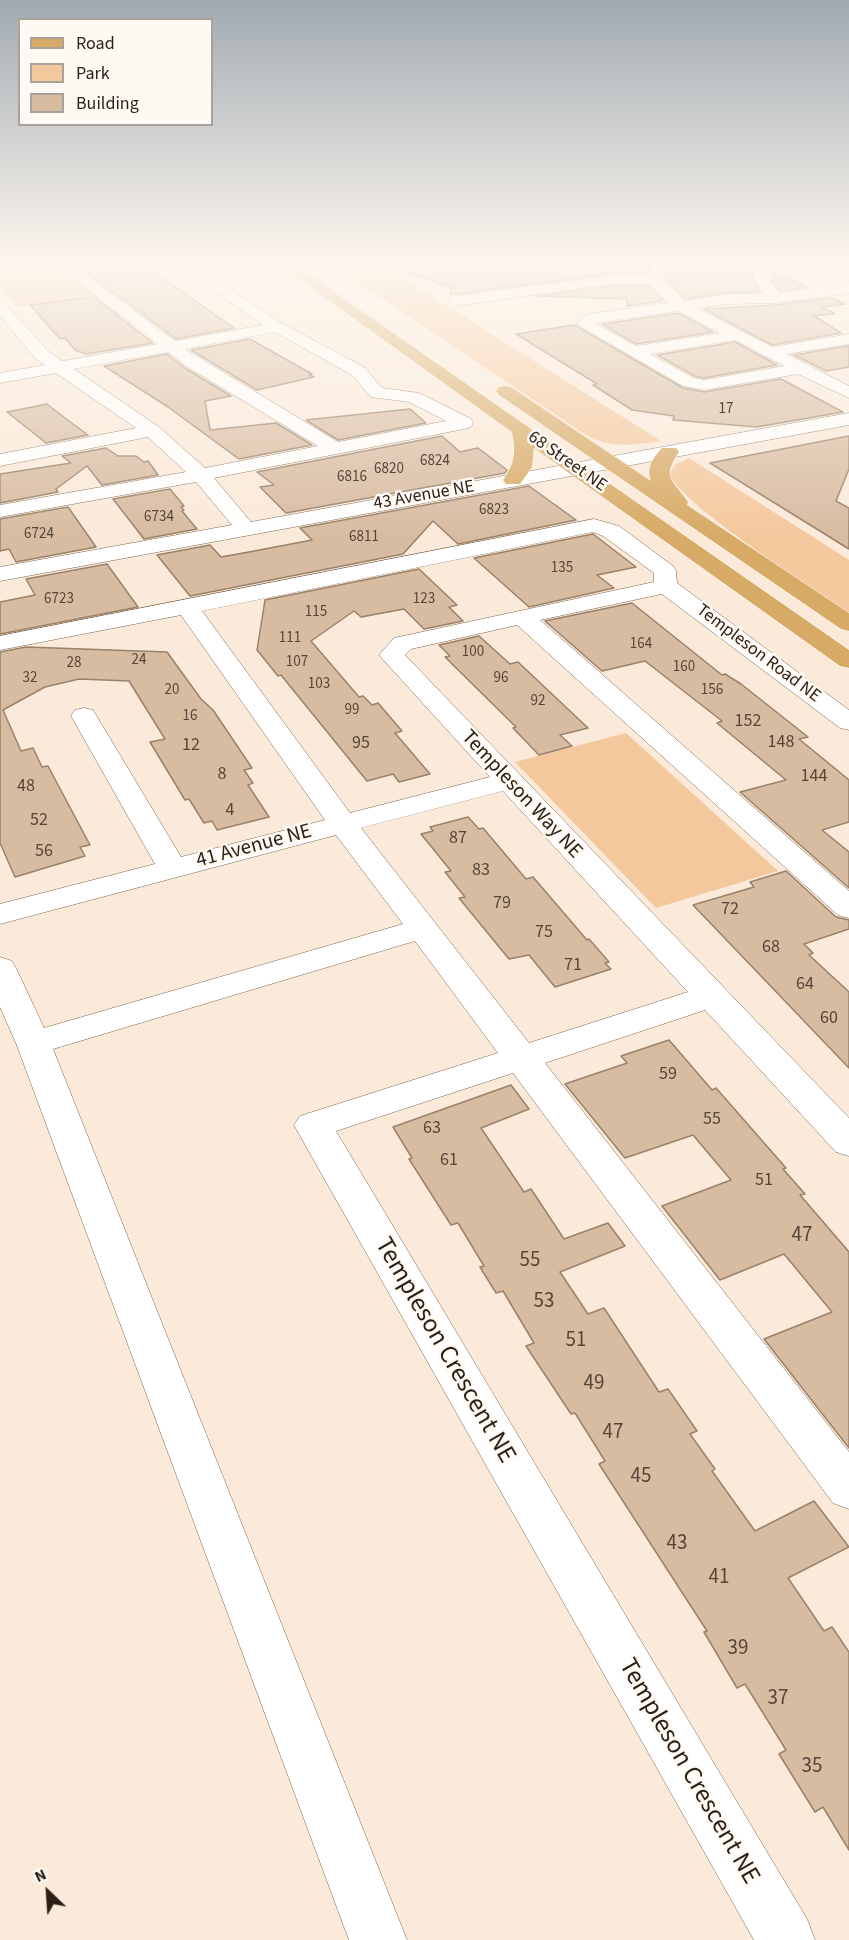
<!DOCTYPE html>
<html>
<head>
<meta charset="utf-8">
<style>
	body { margin:0 }
	#map { position:relative; width:849px; height:1940px; overflow:hidden; background:#fbeada; font-family:"Source Sans 3",sans-serif }
	canvas { display:block }
	.legend { position:absolute; left:18px; top:18px; width:195px; height:108px; box-sizing:border-box; background:#fff9f4; border:2px solid #a9a29b; margin:0; padding:8px 10px; list-style:none; font-size:18px; color:#291f15 }
	.legend li { display:flex; align-items:center; gap:12px; height:30px }
	.legend b { width:30px; border:2px solid #a9a29b }
	.north { position:absolute; left:18px; top:1862px; width:60px; height:60px; -webkit-text-stroke:4px #fff9f4; paint-order:stroke; rotate:335deg; font-size:16px; font-weight:700; line-height:24px; text-align:center; color:#291f15 }
	.north::after { content:''; display:block; margin:auto; width:21px; height:27px; background:#291f15; clip-path:polygon(50% 0,100% 100%,50% 72%,0 100%) }
</style>
</head>
<body>
<div id="map">
<canvas width="849" height="1940"></canvas>
<ul class="legend">
<li><b style="height:8px;background:#d7aa66"></b>Road</li>
<li><b style="height:16px;background:#f4c89d"></b>Park</li>
<li><b style="height:16px;background:#d8bca2"></b>Building</li>
</ul>
<div class="north">N</div>
</div>
<script>
const g = document.querySelector('canvas').getContext('2d');
g.lineJoin = 'round';
function fill(path, color) { g.fillStyle = color; g.fill(path, 'evenodd'); }
function strokePath(path, color, width, dash) { g.strokeStyle = color; g.lineWidth = width; g.lineCap = dash ? 'butt' : 'round'; g.setLineDash(dash || []); g.stroke(path); }
function label(font, color, halo, rows, align = 'center') {
  g.font = font + ' "Source Sans 3",sans-serif'; g.lineWidth = 5; g.setLineDash([]); g.textBaseline = 'middle'; g.strokeStyle = halo; g.fillStyle = color; for (const [text, x, y, turn = 0] of rows) {
    g.save(); g.translate(x, y); g.rotate((+turn || 0) * Math.PI / 180); g.textAlign = isNaN(turn) ? turn : align; if (halo) g.strokeText(text, 0, 0); g.fillText(text, 0, 0); g.restore();
  }
}
const green = new Path2D(`
	M15,264H56L96,296L16,307L0,286L4,281L0,277V271Z
	M331,264H381L661,441C635,445 614,448 589,437Z
	M689,458L849,560V613C814,589 683,506 669,474L676,464Z
	M626,733L778,871L656,908L515,762Z`);
const building = new Path2D(`
	M75,264H143L234,328L176,339Z
	M396,264H652L648,274H610L455,294H450L452,288L396,268Z
	M670,264H755L757,265L752,270L754,283L760,292H727L685,299L666,279Z
	M773,272L807,287L780,291L772,281Z
	M610,286H650L663,301L627,306V299L538,296Z
	M94,297L153,343L86,354L75,350L65,338L60,339L30,305Z
	M831,298L845,304L822,307L835,314L814,316L841,333L772,345L704,309L775,305Z
	M678,313L713,332L636,344L602,324Z
	M574,325L683,388L704,392L781,379L843,412L757,427L673,420L674,416L632,410L593,385L597,384L516,334Z
	M250,339L312,374L309,375L314,377L257,390L191,350Z
	M735,342L777,365L704,378L695,376L657,355Z
	M849,346V367L826,371L794,355Z
	M167,354L185,368L231,396L205,401L210,430L276,423L312,445L239,459L168,407L104,366Z
	M47,404L61,415L88,435L46,443L7,412Z
	M410,409L426,423L338,440L306,420Z
	M442,436L460,452L478,448L507,470L505,473L286,513L260,487L274,485L257,472Z
	M849,436V469L836,501L849,508V549L710,463Z
	M106,448L118,456H136L144,462L148,461L158,475L102,485L87,466L56,489L58,492L0,503V474L71,463L62,456Z
	M529,486L576,520L458,544L433,521L403,554L190,596L157,555L210,545L221,557L249,552L312,540L300,528Z
	M170,489L184,506L181,507L184,510L182,511L197,529L144,539L113,499Z
	M68,507L96,547L16,562L9,549L0,551V519Z
	M593,534L636,567L597,575L614,588L529,607L474,558Z
	M107,564L138,607L0,634V602L35,595L26,579Z
	M419,569L457,605L449,607L463,621L424,629L404,609L361,617L354,611L311,641L359,697L363,696L372,705L378,703L402,731L395,733L430,774L399,782L393,774L367,781L281,675L278,676L257,650L265,600Z
	M632,603L722,675L725,674L741,684L808,737L799,739L849,780V822L822,830L849,852V888L740,792L786,780L717,723L722,721L645,661L602,671L545,621Z
	M479,636L510,664L518,662L588,728L560,735L572,746L539,755L513,728L516,727L445,657L450,656L439,645Z
	M26,647L167,652L201,699L213,710L252,768L244,770L253,783L248,785L269,817L217,830L212,821L204,823L189,799L185,800L150,742L165,739L129,681L79,679L45,687L3,710L21,751L33,748L42,767L48,766L90,845L80,847L85,856L15,877L0,843V652Z
	M468,817L479,829L483,828L526,879L533,877L587,940L589,939L609,962L605,963L611,969L555,987L529,955L509,959L459,898L465,897L445,872L451,871L421,834L433,831L430,827Z
	M786,871L836,917L849,920V929L804,944L813,953L809,955L849,992V1068L693,905L754,887L750,882Z
	M669,1040L712,1090L716,1088L786,1168L783,1169L805,1194L800,1195L849,1252V1448L764,1339L832,1312L784,1254L720,1280L662,1206L731,1180L693,1135L625,1158L565,1084L627,1063L621,1056Z
	M511,1085L529,1109L481,1128L524,1192L531,1189L564,1239L608,1223L625,1246L560,1272L588,1314L604,1308L659,1392L668,1389L697,1431L690,1434L715,1469L712,1471L755,1531L814,1501L849,1547L788,1578L824,1631L832,1627L849,1652V1850L823,1807L815,1812L779,1754L786,1750L745,1684L737,1688L704,1632L707,1631L599,1464L605,1461L575,1413L571,1414L526,1346L534,1343L503,1291L496,1293L480,1267L484,1266L458,1223L451,1225L409,1159L412,1158L393,1127Z`);
const minor = new Path2D(`
	M55,264H71L175,341L263,325L176,264H192L283,324L364,367L382,388L419,393L471,419L473,423L471,427L464,429L214,478L251,522L849,413V425L0,581V567L232,525L196,482L0,517V505L186,472L148,437L0,466V454L136,428L56,373L0,383V373L45,365L36,359L0,316V301L5,303L48,351L62,361L158,344ZM275,332L352,375L371,397L409,402L446,421L338,442L185,349ZM168,352L186,366L318,446L205,468L159,427L74,369Z
	M654,264H668L663,280L684,301L727,294H764L756,283L754,270L763,264H781L769,272L770,282L779,293L849,283V293L775,303L727,304L697,308L772,347L849,334V344L787,354L849,386V398L798,374L704,390L683,386L576,324L584,316L590,314L667,303L651,284H610L455,306L447,301L455,296L610,276H649ZM678,311L720,333L636,346L595,323ZM735,340L784,366L704,380L694,378L650,354Z
	M594,519L619,526L673,566L676,571L677,583L849,710V730L840,728L662,594L540,620L849,891V918L838,915L517,625L411,649L405,655L849,1118V1156L836,1152L705,1010L545,1063L849,1452V1509L833,1503L513,1073L336,1131L807,1919L815,1940H754L294,1125L300,1116L498,1053L415,941L53,1049L407,1940H349L16,1043L0,1007V957L12,961L16,968L44,1028L403,924L336,835L0,924V904L155,864L71,716L75,710L84,708L93,710L181,857L325,820L181,615L0,650V636ZM593,532L603,536L654,573V582L394,638L379,655L490,777L350,813L202,611ZM503,791L688,992L529,1043L361,828Z`);
const major = new Path2D(`
	M278,264H294L849,650V668L840,666L534,448L532,467L520,484H506L503,480C515,463 516,453 512,432Z
	M505,386L511,387L651,481C646,467 653,458 662,448H676L679,452C661,478 673,480 688,502L687,505L849,613V631L841,629L499,395L496,391L499,387Z`);
const farNumbernames = [
	["17",726,410],
	["6824",435,462],
	["6820",389,470],
	["6816",352,478],
	["6823",494,511],
	["6734",159,518],
	["6724",39,535],
	["6811",364,538],
	["135",562,569],
	["6723",59,600],
	["123",424,600],
	["115",316,613],
	["111",290,639],
	["164",641,645],
	["100",473,653],
	["24",139,661],
	["107",297,663],
	["28",74,664],
	["160",684,668],
	["32",30,679],
	["96",501,679],
	["103",319,685],
	["20",172,691],
	["156",712,691],
	["92",538,702],
	["99",352,711],
	["16",190,717]
];
const farStreetnames = [
	["68 Street NE",567,462,35],
	["43 Avenue NE",424,496,-10],
	["Templeson Road NE",758,654,37]
];
const numberNames = [
	["152",748,722],
	["148",781,743],
	["95",361,744],
	["12",191,746],
	["8",222,775],
	["144",814,777],
	["48",26,787],
	["4",230,811],
	["52",39,821],
	["87",458,839],
	["56",44,852],
	["83",481,871],
	["79",502,904],
	["72",730,910],
	["75",544,933],
	["68",771,948],
	["71",573,966],
	["64",805,985],
	["60",829,1019],
	["59",668,1075],
	["55",712,1120],
	["63",432,1129],
	["61",449,1161],
	["51",764,1181]
];
const streetNames = [
	["Templeson Way NE",521,795,47],
	["41 Avenue NE",254,847,-15]
];
const nearNumbernames = [
	["47",802,1236],
	["55",530,1261],
	["53",544,1302],
	["51",576,1341],
	["49",594,1384],
	["47",613,1433],
	["45",641,1477],
	["43",677,1544],
	["41",719,1578],
	["39",738,1649],
	["37",778,1699],
	["35",812,1767]
];
const nearStreetnames = [
	["Templeson Crescent NE",444,1351,60],
	["Templeson Crescent NE",688,1772,60]
];
fill(green, '#f4c89d');
fill(building, '#d8bca2');
strokePath(building, '#9a8169', 1.5);
strokePath(minor, '#7c644c', 1);
strokePath(major, '#fff', 1);
fill(minor, '#fff');
fill(major, '#d7aa66');
const sky = g.createLinearGradient(0, 0, 0, 535);
sky.addColorStop(0, '#a1aab1');
sky.addColorStop(0.49, '#fdf6ee');
sky.addColorStop(1, '#fdf6ee00');
g.fillStyle = sky;
g.fillRect(0, 0, 849, 535);
label('15px', '#554638', null, farNumbernames);
label('18px', '#291f15', '#fff9f4', farStreetnames);
label('18px', '#554638', null, numberNames);
label('21px', '#291f15', '#fff9f4', streetNames);
label('21px', '#554638', null, nearNumbernames);
label('26px', '#291f15', '#fff9f4', nearStreetnames);
</script>
</body>
</html>
